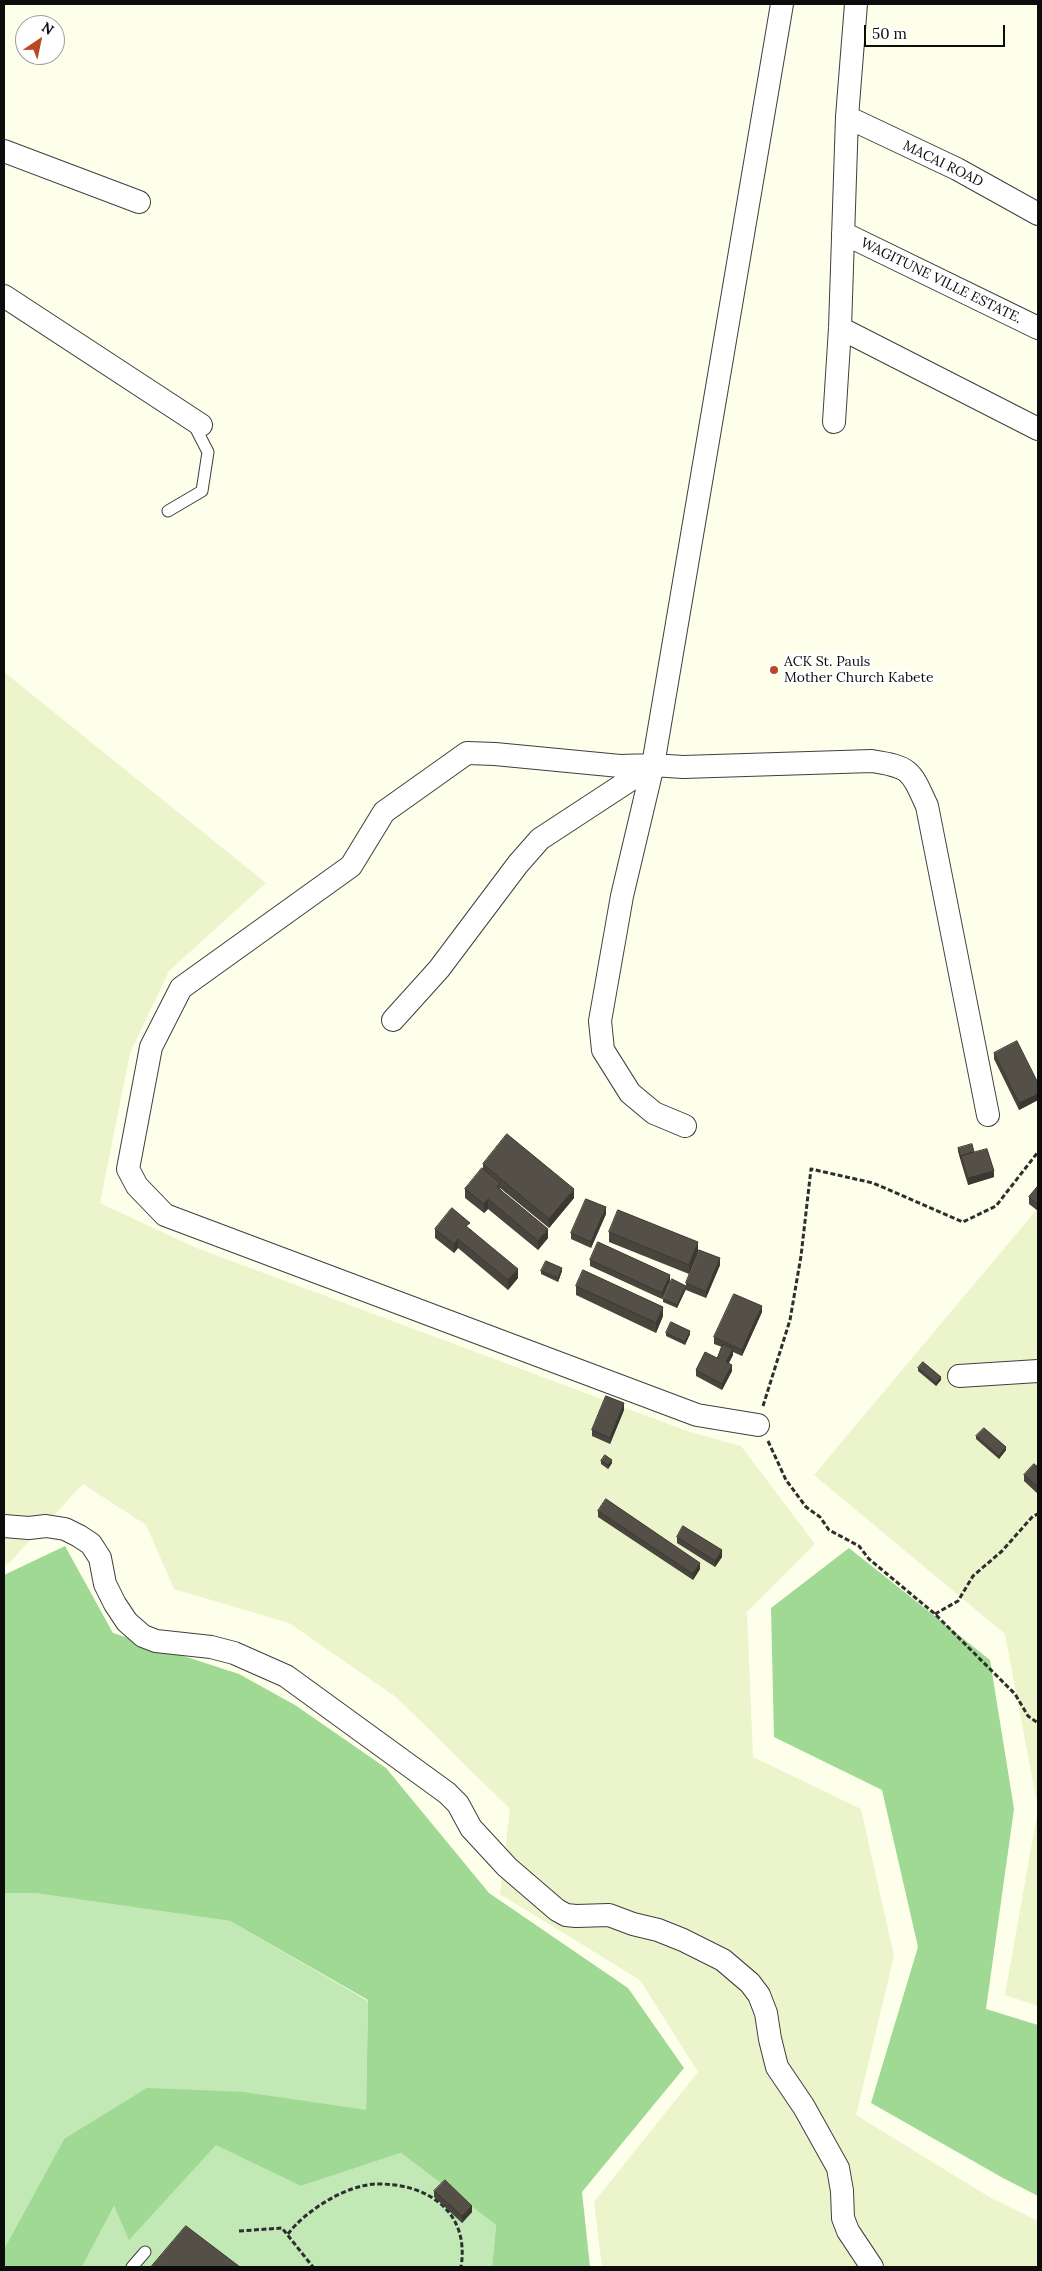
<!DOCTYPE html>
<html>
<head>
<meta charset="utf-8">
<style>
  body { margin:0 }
  #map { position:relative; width:1042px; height:2271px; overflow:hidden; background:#fdffea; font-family:Lora,serif }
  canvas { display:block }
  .frame { position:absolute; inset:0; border:5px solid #0c0c0c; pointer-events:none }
  .north { position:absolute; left:15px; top:15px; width:50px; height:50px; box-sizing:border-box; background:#fff; border:1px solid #9e9e9e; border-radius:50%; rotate:34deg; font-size:14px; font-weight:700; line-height:20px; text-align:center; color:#0c0c0c }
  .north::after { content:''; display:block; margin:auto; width:18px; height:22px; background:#ba4825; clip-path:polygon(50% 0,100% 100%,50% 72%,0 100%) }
  .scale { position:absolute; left:864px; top:25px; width:141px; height:22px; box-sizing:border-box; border:2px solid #0c0c0c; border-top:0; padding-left:6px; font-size:15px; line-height:18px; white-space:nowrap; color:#0c0c0c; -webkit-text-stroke:4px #fff; paint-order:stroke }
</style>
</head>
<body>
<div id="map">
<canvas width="1042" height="2271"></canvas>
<div class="frame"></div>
<div class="north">N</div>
<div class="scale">50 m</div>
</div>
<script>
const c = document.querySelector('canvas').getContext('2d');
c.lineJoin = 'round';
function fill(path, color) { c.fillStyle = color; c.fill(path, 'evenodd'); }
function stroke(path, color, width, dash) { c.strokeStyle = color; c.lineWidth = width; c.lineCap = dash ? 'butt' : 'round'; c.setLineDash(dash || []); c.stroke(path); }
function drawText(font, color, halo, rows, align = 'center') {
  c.font = font + ' Lora,serif'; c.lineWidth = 5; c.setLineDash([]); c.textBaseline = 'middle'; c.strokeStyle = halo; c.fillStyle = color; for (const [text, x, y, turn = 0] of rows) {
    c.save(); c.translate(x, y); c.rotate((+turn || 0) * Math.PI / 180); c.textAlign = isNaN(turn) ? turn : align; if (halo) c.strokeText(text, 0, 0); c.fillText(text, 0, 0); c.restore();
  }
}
fill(new Path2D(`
  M4,672L266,883L169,971L130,1053L100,1203L194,1247L690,1432L741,1446L815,1544L747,1612L753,1757L861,1809L894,1956L856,2115L991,2198L1038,2221V2267H602L594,2202L698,2072L640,1980L500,1894L510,1809L396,1697L289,1623L174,1589L146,1525L83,1484L9,1563L4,1564Z
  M1038,1208V1809L1005,1634L814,1475Z
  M1038,1809V2006L1005,1995Z`), '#ecf4cb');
fill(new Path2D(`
  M4,1893H34L230,1921L368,2001L366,2111L245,2092L64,2139L4,2249Z
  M216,2144L301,2186L401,2153L496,2225L492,2267H82L114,2206L129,2239Z`), '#c1e8b5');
fill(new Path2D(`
  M65,1546L113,1633L239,1674L295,1705L386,1768L489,1893L628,1988L684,2068L582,2192L590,2267H492L496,2225L401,2153L301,2186L216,2145L129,2240L114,2206L82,2267H4V2249L64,2139L147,2088L245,2092L366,2110L368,2000L230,1921L34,1893H4V1575Z
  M849,1548L990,1660L1014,1809L986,2009L1038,2025V2196L1003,2178L871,2103L918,1947L882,1790L774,1737L771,1608Z`), '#a0d994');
const lane = new Path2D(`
  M168,511L202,491L208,452L193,423
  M132,2267L145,2252`);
const street = new Path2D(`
  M847,117L957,169L1038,214
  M4,151L139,202
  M843,233L1038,328
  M4,296L201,425
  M840,328L1038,429
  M834,422L840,328L847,117L856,4
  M653,765L620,766L495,754L467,753L384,812L351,866L181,988L151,1047L128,1169L137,1186L165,1215L697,1415L758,1425
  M393,1020L439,969L518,864L540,839L653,765L683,767L872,761C911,767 911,771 927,806L988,1115
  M685,1126L654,1113L630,1093L603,1050L600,1021L622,896L653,765L782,4
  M959,1376L1038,1371
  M4,1526L29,1528L46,1526L65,1529L79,1536L91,1544L100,1558L105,1584L115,1604L127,1622L143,1636L156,1641L211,1647L234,1653L286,1676L447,1793L458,1804L471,1828L507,1867L557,1910L566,1915L576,1916L609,1915L633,1924L658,1930L683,1940L723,1960L750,1983L759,1995L766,2013L770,2039L777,2067L804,2107L838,2168L842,2191L843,2218L848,2231L872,2267`);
stroke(lane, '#3f3f3f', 13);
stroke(street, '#3f3f3f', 24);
stroke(new Path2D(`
  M763,1406L790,1320L801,1256L811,1169L873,1183L963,1222L996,1206L1038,1152
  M768,1441L786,1480L806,1507L820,1517L829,1530L859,1546L869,1559L935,1614L1015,1694L1028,1716L1038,1723
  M935,1614L958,1601L973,1576L1002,1551L1033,1516L1038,1514
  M239,2231L282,2228L313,2267
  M288,2234C305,2211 346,2185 376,2184C428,2183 470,2212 461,2267`), '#2e2e2e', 3, [5, 2.5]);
stroke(lane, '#fff', 11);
stroke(street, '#fff', 22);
fill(new Path2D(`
  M994,1053L1038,1083V1100L1019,1110L994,1059Z
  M958,1148L974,1152L994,1177L968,1185L961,1162L958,1151Z
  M483,1164L574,1198L549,1228L500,1188V1189L548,1238L538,1250L488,1209L484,1213L465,1198V1189L483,1169Z
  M1038,1186V1211L1029,1204V1197Z
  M606,1214L591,1248L571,1239V1233Z
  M435,1229H470L518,1278L508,1290L458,1248L454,1253L435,1238Z
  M609,1232L698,1252L689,1274L609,1242Z
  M590,1260L670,1281L662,1299L590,1266Z
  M720,1265L706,1298L686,1290V1283Z
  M541,1271H562L558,1282L541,1274Z
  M576,1286L663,1316L656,1333L576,1295Z
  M686,1289L677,1308L663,1302V1299Z
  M762,1312L742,1356L733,1352V1355L728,1364L732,1371L722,1390L696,1376V1370L717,1358L722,1347L714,1344V1337Z
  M666,1333L690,1334L685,1345L666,1336Z
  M918,1368L941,1380L936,1386L918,1371Z
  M624,1410L610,1444L592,1436V1430Z
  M976,1436L1006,1450L999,1459L976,1439Z
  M601,1461L612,1463L608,1469L601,1464Z
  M1038,1467V1494L1024,1481V1475Z
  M598,1511L700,1569L693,1580L598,1517Z
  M677,1537L722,1557L715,1567L677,1543Z
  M434,2191L472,2212L462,2223L434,2197Z`), '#48453e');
fill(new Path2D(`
  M1038,1094V1100L1019,1110V1103Z
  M994,1171V1177L968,1185V1178Z
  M574,1189V1198L549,1228V1219Z
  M488,1199V1209L484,1213V1204Z
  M606,1207V1214L591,1248V1242Z
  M548,1229V1238L538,1250V1241Z
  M458,1239V1248L454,1253V1244Z
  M698,1242V1252L689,1274V1265Z
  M720,1258V1265L706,1298V1292Z
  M562,1268V1271L558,1282V1278Z
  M518,1269V1278L508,1290V1280Z
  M670,1275V1281L662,1299V1293Z
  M686,1286V1289L677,1308V1305Z
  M762,1306V1312L742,1356V1350Z
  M663,1307V1316L656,1333V1323Z
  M690,1331V1334L685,1345V1342Z
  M733,1349V1355L726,1369V1362Z
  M732,1365V1371L722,1390V1384Z
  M941,1377V1380L936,1386V1383Z
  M624,1403V1410L610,1444V1438Z
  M1006,1447V1450L999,1459V1456Z
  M612,1460V1463L608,1469V1465Z
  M722,1550V1557L715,1567V1561Z
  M700,1563V1569L693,1580V1574Z
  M472,2206V2212L462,2223V2216Z`), '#3b3832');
const building = new Path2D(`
  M1017,1041L1038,1083V1094L1019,1103L994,1053Z
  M507,1134L574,1189L549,1219L483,1164Z
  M972,1144L974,1152L961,1156V1159L958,1148Z
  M987,1149L994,1171L968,1178L961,1156Z
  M482,1168L500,1183L497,1187L548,1229L538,1241L488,1199L484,1204L465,1189Z
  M1038,1186V1205L1029,1197Z
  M586,1199L606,1207L591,1242L571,1233Z
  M452,1208L470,1223L466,1226L518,1269L508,1280L458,1239L454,1244L435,1229Z
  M618,1210L698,1242L689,1265L609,1232Z
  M598,1242L670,1275L662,1293L590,1260Z
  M699,1250L720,1258L706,1292L686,1283Z
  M546,1261L562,1268L558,1278L541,1271Z
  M583,1270L663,1307L656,1323L576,1286Z
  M672,1279L686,1286L677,1305L663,1299Z
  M734,1294L762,1306L742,1350L714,1337Z
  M671,1322L690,1331L685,1342L666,1333Z
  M723,1344L733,1349L726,1362L732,1365L722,1384L696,1370L705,1352L717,1358Z
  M923,1362L941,1377L936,1383L918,1368Z
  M606,1396L624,1403L610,1438L592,1430Z
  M984,1428L1006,1447L999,1456L976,1436Z
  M605,1455L612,1460L608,1465L601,1461Z
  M1034,1464L1038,1467V1487L1024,1475Z
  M606,1499L700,1563L693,1574L598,1511Z
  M683,1526L722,1550L715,1561L677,1537Z
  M445,2180L472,2206L462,2216L434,2191Z
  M186,2226L240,2267H151Z`);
fill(building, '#545048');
stroke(building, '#3b3832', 1);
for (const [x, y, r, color] of [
  [774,670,5,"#ba4825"]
]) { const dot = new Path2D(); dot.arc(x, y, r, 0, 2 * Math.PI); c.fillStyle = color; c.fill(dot); stroke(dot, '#fff', 2); }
drawText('14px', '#0c0c0c', '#fff', [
  ["MACAI ROAD",943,164,26],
  ["WAGITUNE VILLE ESTATE.",941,281,26]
]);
drawText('14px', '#0c0c0c', '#fff', [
  ["ACK St. Pauls",784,662],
  ["Mother Church Kabete",784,678]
], 'left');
</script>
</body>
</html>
